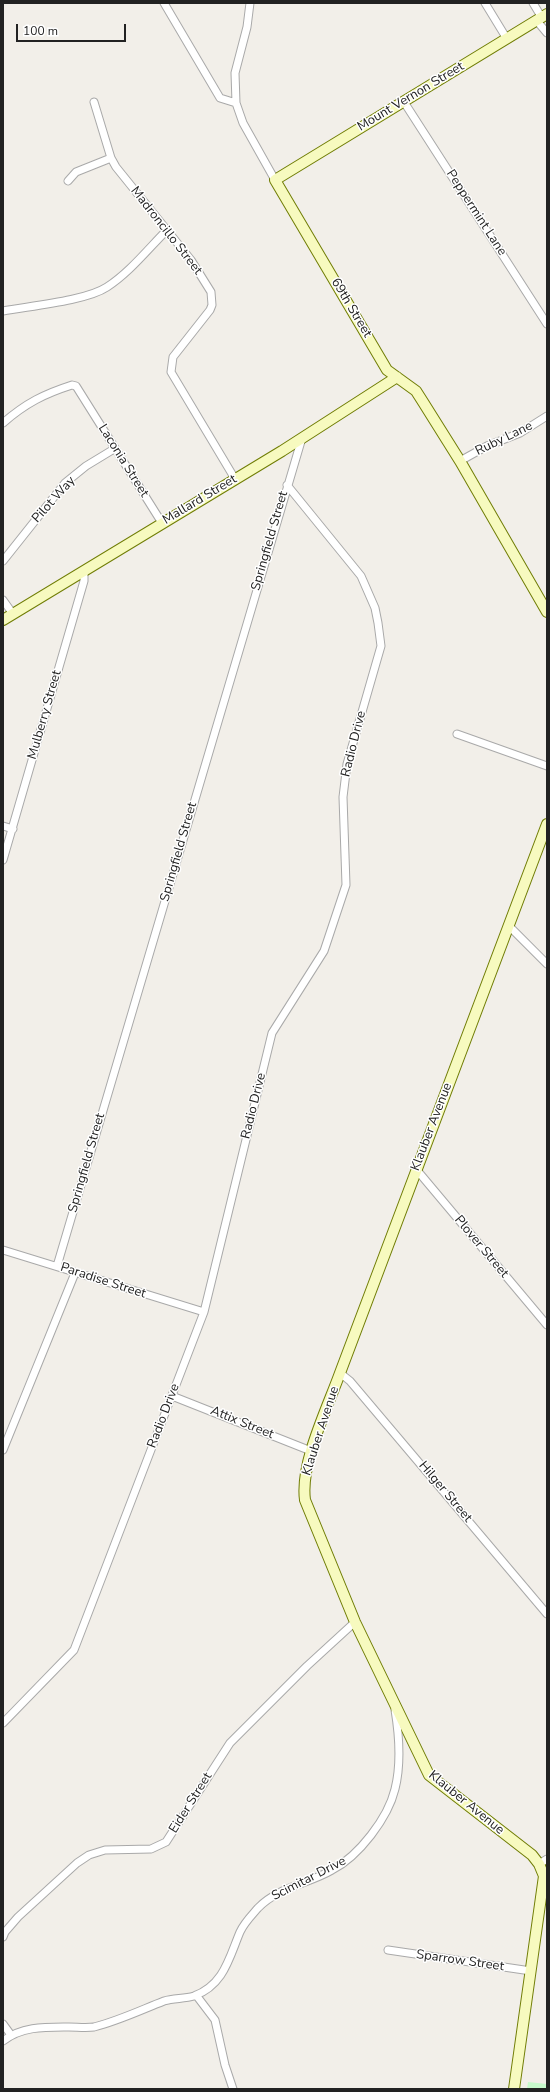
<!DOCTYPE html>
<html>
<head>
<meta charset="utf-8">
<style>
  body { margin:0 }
  #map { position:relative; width:550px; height:2092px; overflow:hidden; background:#f2efe9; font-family:"Nunito Sans",sans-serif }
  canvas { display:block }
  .frame { position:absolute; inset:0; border:4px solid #222; pointer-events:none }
  .scale { position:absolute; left:16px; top:24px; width:110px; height:18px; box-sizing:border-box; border:2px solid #222; border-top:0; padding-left:5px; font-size:12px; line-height:14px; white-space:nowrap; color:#222; -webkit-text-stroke:3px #fff; paint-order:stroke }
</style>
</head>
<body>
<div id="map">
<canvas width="550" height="2092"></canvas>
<div class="frame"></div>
<div class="scale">100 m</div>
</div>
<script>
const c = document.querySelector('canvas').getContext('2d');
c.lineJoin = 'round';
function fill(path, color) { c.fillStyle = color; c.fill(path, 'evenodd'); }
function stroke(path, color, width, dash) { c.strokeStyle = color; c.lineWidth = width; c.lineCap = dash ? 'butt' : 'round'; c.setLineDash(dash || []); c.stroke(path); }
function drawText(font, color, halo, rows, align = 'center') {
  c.font = font + ' "Nunito Sans",sans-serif'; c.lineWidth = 3; c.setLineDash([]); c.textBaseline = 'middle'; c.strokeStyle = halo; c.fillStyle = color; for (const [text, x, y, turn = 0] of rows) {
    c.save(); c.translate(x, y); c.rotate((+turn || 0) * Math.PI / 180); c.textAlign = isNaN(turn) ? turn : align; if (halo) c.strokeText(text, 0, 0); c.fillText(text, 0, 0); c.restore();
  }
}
fill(new Path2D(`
  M528,2082L547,2084V2089H527Z`), '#c8facc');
const street = new Path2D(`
  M164,3L220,98L236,103
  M250,3L247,27L235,73L236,103L243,123L275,180
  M485,3L507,39
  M533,3L542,18
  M537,21L547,33
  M94,102L111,158L116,167L191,260L211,292L212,305L210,310L173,357L171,372L235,479
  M404,102L547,324
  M68,181L76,172L111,158
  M3,311C29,306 86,301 107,287C129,273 148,249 167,230
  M3,423C26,403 44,394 72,385L76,386L162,523
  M460,461L487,446L520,433L547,416
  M3,561L65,483L86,466L114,449
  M3,600L13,614
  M457,734L547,766
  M3,826L13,829
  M3,860L84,581V571
  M509,926L547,964
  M416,1169L547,1325
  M3,1250L204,1312
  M57,1266L302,438
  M340,1373L350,1381L547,1614
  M172,1396L311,1451
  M3,1450L75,1273
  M3,1723L74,1650L204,1312L272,1033L324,951L346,885L343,797L347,764L381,646L378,623L375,608L361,576L287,485
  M539,1864L547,1859
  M3,1937L5,1932L18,1917L77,1863L89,1855L105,1850L151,1849L166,1842L230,1743L307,1666L355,1622
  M388,1950L531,1971
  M196,1995L215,2020L225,2065L233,2089
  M3,2024L11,2035
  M3,2041C22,2026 46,2027 69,2027C77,2027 86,2028 94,2027C118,2021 141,2010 164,2001C174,1998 184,1999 194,1996C224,1985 229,1958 240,1932C244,1923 251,1916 258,1908C278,1887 308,1884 332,1870C359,1856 388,1818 395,1789C401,1765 399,1734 395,1710`);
const secondary = new Path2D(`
  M547,14L275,180L387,370L416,391L423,402L460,461L547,612
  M3,620L282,451L397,377
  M514,2089L544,1876L539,1864L532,1855L429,1775L355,1622L305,1500C300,1463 327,1409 340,1373L547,824`);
stroke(street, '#a9a9a9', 9);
stroke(secondary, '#707d05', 12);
stroke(street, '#fff', 7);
stroke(secondary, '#f7fabf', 10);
drawText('13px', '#222', '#fff', [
  ["Mount Vernon Street",411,97,-31],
  ["Peppermint Lane",476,213,57],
  ["Madroncillo Street",166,231,52],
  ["69th Street",351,308,59],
  ["Ruby Lane",504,439,-26],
  ["Laconia Street",123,461,58],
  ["Pilot Way",54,500,-48],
  ["Mallard Street",200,500,-31],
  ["Springfield Street",270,541,-74],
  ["Mulberry Street",45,715,-74],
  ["Radio Drive",354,744,-76],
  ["Springfield Street",179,852,-74],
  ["Radio Drive",254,1106,-76],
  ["Klauber Avenue",432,1127,-69],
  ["Springfield Street",87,1163,-74],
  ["Plover Street",481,1247,50],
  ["Paradise Street",103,1281,18],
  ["Radio Drive",164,1416,-69],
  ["Attix Street",242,1423,22],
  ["Klauber Avenue",321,1431,-72],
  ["Hilger Street",445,1492,50],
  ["Eider Street",191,1803,-58],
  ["Klauber Avenue",466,1803,39],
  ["Scimitar Drive",309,1879,-27],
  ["Sparrow Street",460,1961,8]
]);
</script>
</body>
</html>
